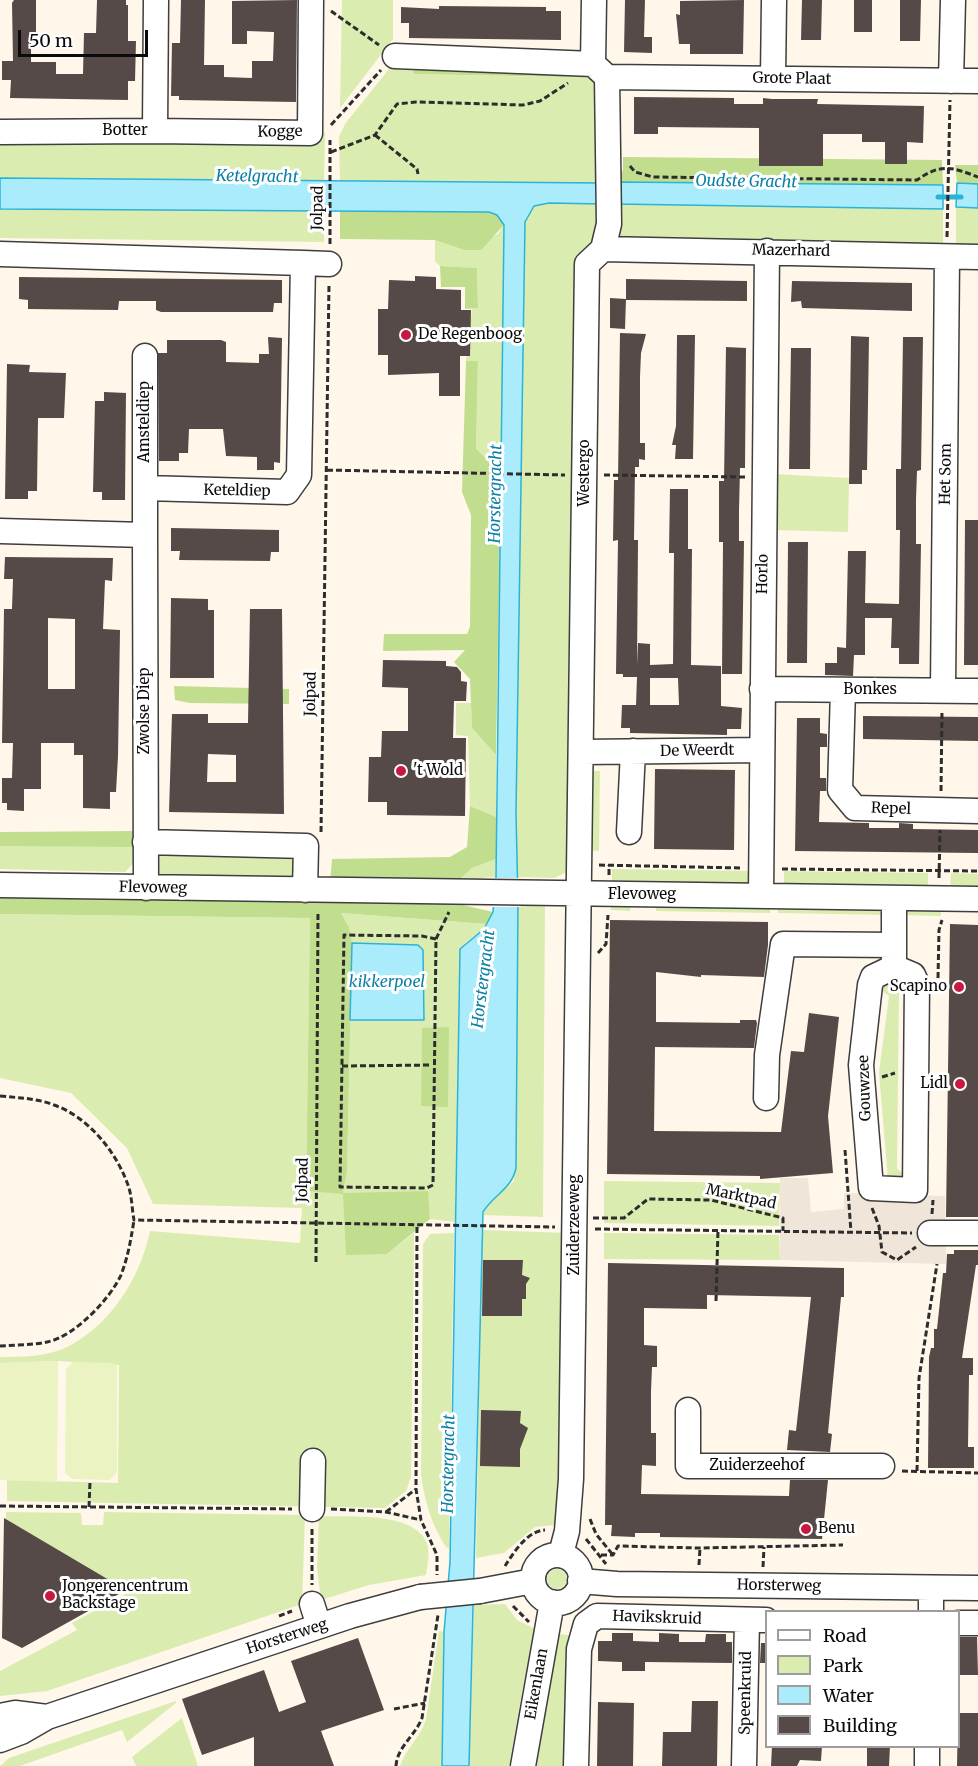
<!DOCTYPE html>
<html>
<head>
<meta charset="utf-8">
<style>
  body { margin:0 }
  #map { position:relative; width:978px; height:1766px; overflow:hidden; background:#fff7ea; font-family:Merriweather,serif }
  canvas { display:block }
  .legend { position:absolute; left:765px; top:1610px; width:195px; height:138px; box-sizing:border-box; background:#fff; border:2px solid #9d9d9d; margin:0; padding:8px 10px; list-style:none; font-size:18px; color:#0b0b0b }
  .legend li { display:flex; align-items:center; gap:12px; height:30px }
  .legend b { width:30px; border:2px solid #9d9d9d }
  .scale { position:absolute; left:18px; top:30px; width:130px; height:27px; box-sizing:border-box; border:3px solid #0b0b0b; border-top:0; padding-left:8px; font-size:18px; line-height:21px; white-space:nowrap; color:#0b0b0b; -webkit-text-stroke:4px #fff; paint-order:stroke }
</style>
</head>
<body>
<div id="map">
<canvas width="978" height="1766"></canvas>
<ul class="legend">
<li><b style="height:8px;background:#fff"></b>Road</li>
<li><b style="height:16px;background:#dbecb1"></b>Park</li>
<li><b style="height:16px;background:#aaecfb"></b>Water</li>
<li><b style="height:16px;background:#554a47"></b>Building</li>
</ul>
<div class="scale">50 m</div>
</div>
<script>
const c = document.querySelector('canvas').getContext('2d');
c.lineJoin = 'round';
function fill(path, color) { c.fillStyle = color; c.fill(path, 'evenodd'); }
function stroke(path, color, width, dash) { c.strokeStyle = color; c.lineWidth = width; c.lineCap = dash ? 'butt' : 'round'; c.setLineDash(dash || []); c.stroke(path); }
function drawText(font, color, halo, rows, align = 'center') {
  c.font = font + ' Merriweather,serif'; c.lineWidth = 6; c.setLineDash([]); c.textBaseline = 'middle'; c.strokeStyle = halo; c.fillStyle = color; for (const [text, x, y, turn = 0] of rows) {
    c.save(); c.translate(x, y); c.rotate((+turn || 0) * Math.PI / 180); c.textAlign = isNaN(turn) ? turn : align; if (halo) c.strokeText(text, 0, 0); c.fillText(text, 0, 0); c.restore();
  }
}
fill(new Path2D(`
  M342,0H393V39L340,108Z
  M412,56L415,74C458,75 501,76 545,77C562,77 577,73 595,75L603,183L340,181L339,137L345,124L397,59Z
  M325,132L324,181L0,178V141L317,139Z
  M549,203L602,204L596,239L567,872L554,878L517,877L516,813L525,222L534,206Z
  M615,204L943,209V246L612,241Z
  M956,207L978,208V247L956,246Z
  M0,209L324,211V242L0,238Z
  M504,225L501,473L476,450L478,362L466,361L472,309L478,308L477,268L440,266L435,261V240L464,250L498,234Z
  M774,474L849,478L848,532L775,530Z
  M456,703H471L472,728L496,755V817L470,806L468,736L456,735Z
  M588,771H600L599,851L587,850Z
  M0,846H120L140,847L137,859L125,872L0,869Z
  M152,848L292,856L296,869L292,879L160,880L151,869Z
  M496,859V877C476,877 472,883 455,884L472,868Z
  M612,869L755,871L752,880L742,887L612,885Z
  M784,871L928,873V890L784,888Z
  M951,873L978,874V890H950Z
  M518,902H545L543,1217L483,1215L487,1205L514,1181Z
  M611,902L770,904V913L656,911V905H630V911L611,910Z
  M880,905L887,915L778,913V907Z
  M941,907V916L902,915L903,909Z
  M341,913L487,924L484,929L465,943L459,981L455,1222L430,1219L427,1191L387,1254L414,1233L411,1477L406,1491L385,1508L7,1501V1480L118,1483L119,1365L58,1361L0,1363V1357C23,1357 48,1357 69,1346C112,1323 140,1278 150,1231L300,1243L302,1208L153,1204L127,1148L71,1093L0,1078V914L310,918L306,1191L343,1193L347,1171L352,944L349,927Z
  M896,972L913,995L899,987L897,1169L910,1177L888,1180L879,1072L889,996L875,986Z
  M604,1181L780,1183L779,1226L604,1223Z
  M482,1230L568,1233L561,1495L555,1525L535,1527L504,1553L476,1558Z
  M454,1233L449,1536V1548L446,1547C431,1524 425,1502 421,1475L423,1244L430,1234Z
  M604,1233L779,1235L780,1260L604,1259Z
  M6,1512L81,1513L82,1525H103L104,1512L305,1515L302,1604L47,1691L0,1696V1671L77,1630L72,1623L127,1593L6,1526Z
  M319,1516C347,1517 402,1512 422,1535C432,1546 428,1562 426,1575L369,1585L321,1600L317,1568Z
  M547 1579a10 10 0 1 1 20 0a10 10 0 1 1-20 0Z
  M505,1604L517,1620L537,1630L524,1681L509,1766H469L474,1605Z
  M439,1631L444,1632L442,1766H400C406,1748 421,1737 426,1719Z
  M553,1633L574,1636L568,1766H533Z
  M176,1701V1703L127,1742L122,1730L20,1766H0L9,1758Z
  M182,1718L198,1766H136L132,1757Z`), '#dbecb1');
fill(new Path2D(`
  M413,62L575,73L564,77L414,74Z
  M623,157L942,160L943,185L616,182L623,170Z
  M955,165H978V184L957,183Z
  M340,211L489,212L497,214L504,225L481,250H464L435,240L340,239Z
  M440,266L477,268L478,308L465,309V287H441Z
  M466,361H478L476,449L501,473L496,755L472,728L470,679L454,662L465,650L383,651L384,634H467L470,627L471,515L462,492Z
  M174,686L289,689V704L190,703L175,700Z
  M470,806L496,817V859L472,868L455,884H330L332,859L450,857L467,847Z
  M139,831L140,847L0,846V832Z
  M0,894L450,902L493,912L487,924L341,913L349,927L352,943L347,1171L343,1193L428,1191L430,1219L387,1254L346,1255L343,1194L306,1191L310,918L0,914Z
  M449,1027L448,1107L421,1106L422,1028Z`), '#c1de8f');
fill(new Path2D(`
  M58,1361L57,1482L0,1480V1363Z
  M73,1362L112,1363L117,1366V1472L110,1480L72,1479L65,1473L66,1369Z`), '#ebf3c3');
fill(new Path2D(`
  M780,1178H808L811,1212L844,1209V1193L945,1196L946,1264L780,1260Z`), '#efe5d9');
const water = new Path2D(`
  M0,178L603,183L602,204L549,203L534,206L525,222L516,813L518,902L516,1168C512,1189 493,1195 483,1212L469,1766H442L444,1632L450,1562L460,949L484,929L493,912L496,877L504,225L497,215L489,212L0,209Z
  M616,182L943,185V209L615,204Z
  M957,183L978,184V208L956,207Z
  M352,943L418,945L423,950L424,1020H350Z`);
fill(water, '#aaecfb');
stroke(water, '#2bb3d8', 1.5);
fill(new Path2D(`
  M493,878H520L521,907H490Z`), '#fff7ea');
stroke(new Path2D(`
  M938,197H961`), '#2bb3d8', 5);
fill(new Path2D(`
  M14,0H36V33H31V62H56V74H83L84,33H96L97,0H126V5H128V41H136L135,81H128V100L10,98L11,80H2V61H13L12,3Z
  M181,0H205L204,65H224V77L252,78V61H273L274,32L247,31V44H232V1L297,0L296,102L179,100V96H171L172,43H180Z
  M625,0H645L644,37H652V53L624,52Z
  M744,0L743,54H690V44H679L676,14L680,15V1Z
  M802,0H822L821,40H801Z
  M854,0H872V32H854Z
  M900,0H921L920,41H900Z
  M439,6L546,7V11H561V40L409,38V23H401V7L439,9Z
  M634,97L734,98V104H763V98L772,99H818L817,104L924,106L923,143L907,142V164H885V142H862V134H823V166H759V128L658,127V134H634Z
  M415,276L436,277V289L461,290V310H471L470,356H460V396H439V373L388,375V355H378V309H388L389,280L415,281Z
  M19,277L282,280V303H274L273,312H161L156,310V301H119L118,310L28,309V300L19,299Z
  M626,279L747,281V301L626,300Z
  M792,281L912,283V311L802,308L801,301L791,302Z
  M610,298L626,299L625,329L610,328Z
  M620,333L646,334L641,353L640,377V443H645V460L639,459V467H635L634,540H638V543L637,665L638,643L650,644V665L673,664L674,553H669L670,489H688V549H692L691,665L721,666V706L742,708L741,729H727V735L630,733V728H621L622,705H636L637,677H623V674H616L618,540L613,541L614,480H618ZM650,678H678L679,705H650Z
  M677,335H695L693,459H675L676,445H672L676,426Z
  M851,336L869,337L867,470H862V484H849Z
  M268,337L282,338L280,463L274,462V470H257V457L226,456L223,429H189L188,453H179V461H159L158,353H167V340H221L226,342V362L259,363V354H269Z
  M903,337H923L921,470L917,471L916,500V544H921L919,664H899V648H891L892,618H865V655H854L853,676L825,675V663H837V647L846,648L848,551H866L865,603L899,604L900,530H896V469H901Z
  M726,347L746,348L745,468H740L739,511V541H744L742,674H722L723,542H719V481H724Z
  M791,348H811L810,469H789Z
  M7,364L30,365L29,372L66,373L64,418H38L37,491H28V499H5Z
  M104,392L126,393L125,500H102V492H93L95,401H104Z
  M965,520H978V665H964Z
  M171,528L279,530V552H271L270,561L179,560L180,551H171Z
  M788,542H808L807,663H787Z
  M5,557L113,558L112,581L105,580L103,629L120,630L118,756L116,792H110V809L83,808V755H74V743H41V789H24V811L7,810V803H2V778H12L13,743H2L4,609H12L13,579H4ZM48,618L75,619V689H48Z
  M171,598L208,599V610H214V678H170Z
  M250,609H282L284,814L169,812L172,714H208V723H248ZM208,754L236,755V782H207Z
  M383,660L446,661V666L457,667L461,672V681L467,682L466,701H454L453,738H466L465,816L387,815V802H368L369,757H381L382,731H408V688L382,687Z
  M863,716L978,717V741L863,739Z
  M797,718H820V733L827,734V747H820V778H826V791H820L819,822L869,823V828H899V823L913,824V829L978,830V853L795,851Z
  M655,769L735,770L734,850L654,849Z
  M610,920L768,922V945L764,977L701,975V977L656,972V1022L740,1023V1020H756L757,1023L754,1048L655,1047L654,1131L781,1132L791,1051L804,1052L809,1013L839,1017L828,1116L833,1173L760,1179V1176L607,1174Z
  M950,924L978,925V1217H946Z
  M954,1250H978V1265H976L962,1358H973V1375H969L968,1447H974V1468H928L929,1357L931,1348H934V1329H937L943,1273H946L947,1254H954Z
  M483,1260H523L522,1275L530,1278L526,1284V1299H522V1316H482Z
  M608,1263L844,1268V1297H841L828,1433L832,1434L830,1452L787,1450L789,1430L796,1431L811,1297L707,1295V1309L644,1308V1345L657,1346V1367H652L651,1391V1433H656V1466L642,1465L641,1494L789,1496L790,1480H828L822,1539L660,1537V1533H635V1537L611,1536L612,1525H605Z
  M481,1410L521,1411L520,1423L528,1428L520,1449V1467L480,1466Z
  M4,1518L126,1590L22,1648L2,1638Z
  M612,1633H633V1641L659,1642V1633L679,1634V1642H705L706,1634H726V1642H732V1663L645,1662V1671H622V1662L598,1661V1641H612Z
  M958,1637H977L978,1675H958Z
  M358,1638L384,1710L321,1731L334,1766H254V1737L202,1755L182,1699L264,1670L279,1712L306,1702L291,1661Z
  M761,1643H766V1663H760Z
  M692,1701H718L717,1766H662L663,1732H691Z
  M598,1702L634,1703L633,1766H597Z
  M958,1713H978V1766H957Z
  M772,1746H822L821,1761L800,1760L797,1766H771Z
  M867,1746H890L889,1766H867Z`), '#554a47');
const minor = new Path2D(`
  M395,56L593,64
  M607,77L978,81
  M773,79L774,0
  M951,81L953,0
  M155,131L310,133L311,0
  M0,132L155,131L156,0
  M603,249L978,257
  M0,254L303,263L299,475L287,492L145,488V535L0,531
  M303,263L329,264
  M145,488V356
  M145,535L146,888
  M762,689L978,691
  M843,690L840,790L855,808L978,811
  M943,690L947,257
  M583,752L762,750
  M629,832L633,751
  M145,842L306,846L305,890
  M0,885L978,899
  M761,896L767,251
  M894,898V959
  M894,967L913,975L917,984L915,1190L871,1188L861,1065L870,985L873,977Z
  M766,1098L767,1055L783,944L894,945
  M930,1233H978
  M688,1410V1466H882
  M312,1509L313,1461
  M561,1554L567,1531L571,1479L587,264L603,249L609,224L607,77L593,64L594,0
  M533 1579a24 24 0 1 1 48 0a24 24 0 1 1-48 0Z
  M580,1581L617,1584L978,1588
  M480,1591L533,1581
  M312,1604L319,1626
  M931,1612V1588
  M958,1623H978
  M0,1716L15,1713L47,1717
  M0,1740L21,1732L47,1717L350,1616L420,1597
  M523,1766L552,1602
  M576,1766L579,1649L586,1624L597,1616L766,1620
  M744,1766L747,1620
  M927,1766V1746`);
stroke(minor, '#3e3e3e', 27);
stroke(new Path2D(`
  M331,11L379,45
  M331,125L381,70
  M375,135L417,169L418,174
  M331,152L375,135L397,104L416,102L523,105L540,101L568,83
  M630,166L635,172L653,177L917,180C941,163 952,167 978,177
  M947,237L950,100
  M330,244V140
  M327,470L565,475
  M604,475L745,477
  M941,791L942,710
  M321,832L329,284
  M599,865L742,868
  M782,869L978,871
  M609,875V865
  M939,878L940,830
  M436,939L422,936L344,935L340,1187L427,1188L433,1185L436,939L449,912
  M598,953L606,944L608,915
  M938,978L939,930L942,920
  M342,1066L432,1065
  M882,1077L895,1073
  M0,1096C19,1098 36,1098 54,1105C89,1117 118,1154 129,1188C132,1198 132,1210 134,1220L555,1227
  M845,1150L851,1232
  M872,1208L879,1226L882,1252L897,1260L916,1247
  M932,1214L933,1200
  M593,1218H624L648,1199L711,1200L783,1218V1231
  M417,1227L416,1489L421,1520L437,1555V1575
  M595,1229L912,1233
  M316,1262L318,911
  M716,1301L718,1230
  M0,1346C15,1345 32,1345 47,1342C74,1337 110,1299 121,1275C128,1257 131,1239 134,1220
  M902,1471L978,1473
  M917,1471L919,1378L937,1264
  M0,1506L292,1509
  M89,1507L90,1482
  M331,1509L386,1512L421,1520
  M386,1512L416,1489
  M590,1519L596,1534L613,1555
  M312,1529V1585
  M586,1539L606,1564
  M601,1555H613L618,1546L699,1548L843,1545
  M699,1565L700,1548
  M505,1566C514,1552 527,1531 545,1530
  M763,1567L764,1547
  M513,1606L529,1622
  M279,1616L292,1611
  M394,1709L425,1703
  M396,1766C397,1747 415,1736 422,1718L438,1615`), '#2d2d2d', 3, [6, 3]);
stroke(minor, '#fff', 24);
const minorBridge = new Path2D(`
  M420,1597L480,1591`);
stroke(minorBridge, '#3e3e3e', 27, []);
stroke(minorBridge, '#fff', 24);
for (const [x, y, r, color] of [
  [406,335,6,"#c61941"],
  [401,771,6,"#c61941"],
  [959,987,6,"#c61941"],
  [960,1084,6,"#c61941"],
  [806,1529,6,"#c61941"],
  [50,1596,6,"#c61941"]
]) { const dot = new Path2D(); dot.arc(x, y, r, 0, 2 * Math.PI); c.fillStyle = color; c.fill(dot); stroke(dot, '#fff', 2); }
drawText('15px', '#0b0b0b', '#fff', [
  ["Grote Plaat",792,79,1],
  ["Botter",125,131],
  ["Kogge",280,132,-1],
  ["Jolpad",318,208,-89],
  ["Mazerhard",791,251,1],
  ["Amsteldiep",145,422,-90],
  ["Westergo",585,473,-90],
  ["Het Som",946,474,-89],
  ["Keteldiep",237,491,1],
  ["Horlo",763,574,-89],
  ["Bonkes",870,690],
  ["Jolpad",311,694,-89],
  ["Zwolse Diep",145,711,-90],
  ["De Weerdt",697,751,-1],
  ["Repel",891,809,2],
  ["Flevoweg",153,888,1],
  ["Flevoweg",642,895],
  ["Gouwzee",865,1088,-92],
  ["Jolpad",303,1180,-89],
  ["Marktpad",741,1197,12],
  ["Zuiderzeeweg",575,1225,-90],
  ["Zuiderzeehof",757,1466],
  ["Horsterweg",779,1586,1],
  ["Havikskruid",657,1618,2],
  ["Horsterweg",287,1637,-18],
  ["Eikenlaan",537,1684,-80],
  ["Speenkruid",746,1693,-89]
]);
drawText('15px', '#0b0b0b', '#fff', [
  ["De Regenboog",418,335],
  ["'t Wold",413,771],
  ["Scapino",947,987,"right"],
  ["Lidl",948,1084,"right"],
  ["Benu",818,1529],
  ["Jongerencentrum",62,1587],
  ["Backstage",62,1604]
], 'left');
drawText('italic 16px', '#0c80a6', '#fff', [
  ["Ketelgracht",257,177,1],
  ["Oudste Gracht",746,182,1],
  ["Horstergracht",496,494,-89],
  ["Horstergracht",484,979,-83],
  ["kikkerpoel",387,982],
  ["Horstergracht",449,1464,-89]
]);
</script>
</body>
</html>
